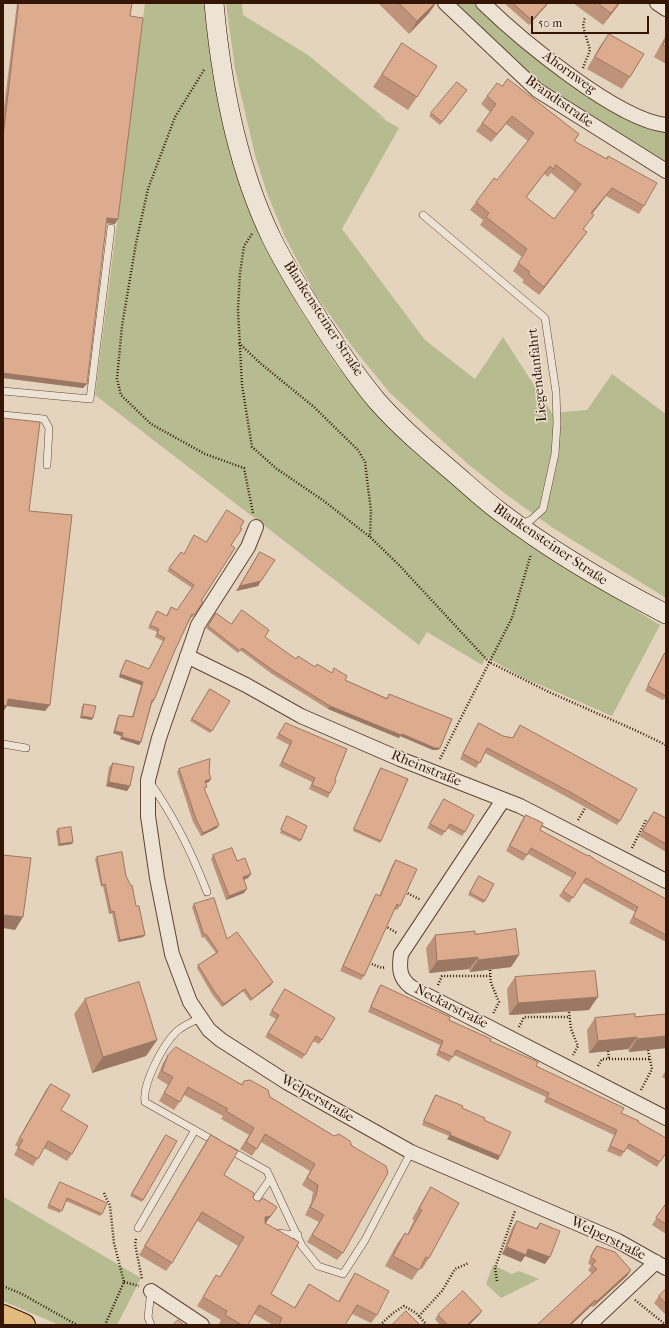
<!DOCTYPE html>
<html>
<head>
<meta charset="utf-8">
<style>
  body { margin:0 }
  #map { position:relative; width:669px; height:1328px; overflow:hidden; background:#e4d4bd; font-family:"IM FELL French Canon",serif }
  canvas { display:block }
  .frame { position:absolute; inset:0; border:4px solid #351505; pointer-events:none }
  .scale { position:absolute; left:531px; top:16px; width:118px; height:18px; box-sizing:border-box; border:2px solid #351505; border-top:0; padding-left:5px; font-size:12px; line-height:14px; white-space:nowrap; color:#351505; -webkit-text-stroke:3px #ede3d4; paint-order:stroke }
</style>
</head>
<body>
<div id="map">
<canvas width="669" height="1328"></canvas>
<div class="frame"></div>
<div class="scale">50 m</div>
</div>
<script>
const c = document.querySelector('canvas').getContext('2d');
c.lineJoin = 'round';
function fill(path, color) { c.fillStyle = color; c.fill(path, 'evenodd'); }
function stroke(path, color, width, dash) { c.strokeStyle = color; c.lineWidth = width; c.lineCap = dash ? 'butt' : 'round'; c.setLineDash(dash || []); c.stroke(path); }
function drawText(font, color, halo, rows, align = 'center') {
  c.font = font + ' "IM FELL French Canon",serif'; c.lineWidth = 3; c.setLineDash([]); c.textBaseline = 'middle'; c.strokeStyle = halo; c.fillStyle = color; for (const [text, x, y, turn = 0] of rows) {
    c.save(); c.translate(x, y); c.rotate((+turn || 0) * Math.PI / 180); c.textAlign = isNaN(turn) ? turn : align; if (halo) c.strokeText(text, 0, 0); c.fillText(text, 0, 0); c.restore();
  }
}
fill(new Path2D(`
  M145,3H205L266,245L298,306L335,364L373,411L417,455L519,536L598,587L660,625L612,716L524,678L486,657L482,665L427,632L419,645L95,395Z
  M226,3H242L243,15L308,55L387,120L371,112L399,128L342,229L425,340L475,379L503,337L552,413L587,410L612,374L666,414V598L553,528L507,495L469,465L390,393L354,349L315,294L285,237L267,193L255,155L235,69Z
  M452,3H476L607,107L647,128L666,132V163L537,83Z
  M4,1197L141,1278L117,1325H59L3,1301Z
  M493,1265L512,1274L519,1271L539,1279L501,1298L486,1284Z`), '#b6bc90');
const lane = new Path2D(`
  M423,215L545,318L556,392L557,423L555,454L543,509L531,520L521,524
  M3,391L90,399L111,228
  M3,415L44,419L49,428L47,465
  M3,744L26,748
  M151,784C175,818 192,853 207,892
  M200,1018C192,1022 182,1026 176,1032C163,1045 142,1084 145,1102L216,1142
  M228,1149L267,1171L302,1246L318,1266L343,1274L365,1240L411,1152
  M252,1205L270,1179
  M138,1228L195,1130
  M276,1233L298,1235
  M151,1291L148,1317L151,1325`);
const street = new Path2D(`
  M445,3L537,90L666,171
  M483,3C519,38 617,120 666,125
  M657,3L666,9
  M256,527L248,547L198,625L159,738L148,780V816L157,878L172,954L190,1002L209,1030L221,1040L288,1083L411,1152L618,1241L666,1268
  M187,656L246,685L301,716L400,759L520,806L666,881
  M503,800L401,954C399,968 399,978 411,987L666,1118
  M151,1291L202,1325
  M589,1325L656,1262`);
const secondary = new Path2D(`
  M214,3C221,82 237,167 272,239C287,269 305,298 323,326C340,352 357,377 377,401C400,427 427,450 453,472C468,485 483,499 499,511C551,551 608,584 666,614`);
const primary = new Path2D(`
  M3,1316L24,1325`);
stroke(lane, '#614533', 8);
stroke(street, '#614533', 16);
stroke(secondary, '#351505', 20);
stroke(primary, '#351505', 24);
stroke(new Path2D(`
  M583,68L590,50L583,26L585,17
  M204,70L175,117L148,189L136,243L122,326L117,379L121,395L151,424L205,454L244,468L253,513
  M252,234L244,246L240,273L238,310L242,385L252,447L277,469L324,501L370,537L399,565L489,662L549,692L637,731L666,745
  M239,343L260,363L314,407L358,450L365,462L367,479L371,511L370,537
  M440,759L512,618L531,554
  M578,820L587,805
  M632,848L646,820
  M405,892L421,900
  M385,926L397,933
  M369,963L382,968L386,967
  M490,970L491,983L499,1002L493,1014
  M438,985L442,976H490
  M569,1012L571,1029L578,1046L573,1055
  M519,1027L524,1017H570
  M608,1051L609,1059
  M598,1066L602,1059H649
  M641,1090L652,1069L648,1050
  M104,1193L110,1206L114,1243L124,1282L105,1325
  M136,1239L135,1244L142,1279
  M497,1281L495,1268L515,1211
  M124,1282L139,1286
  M3,1286L22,1294L77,1325
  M635,1300L666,1325
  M419,1316L442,1291L455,1269L469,1263
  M380,1325L393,1313L404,1306L416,1313L427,1325`), '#351505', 2.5, [1, 2]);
stroke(lane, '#ede3d4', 7);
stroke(street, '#ede3d4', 14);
stroke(secondary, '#ede3d4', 19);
stroke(primary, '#e2ba7e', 22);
fill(new Path2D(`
  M17,3H132L130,16L115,224L106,223L83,388L3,378V115Z
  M378,3H436L429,13L409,34Z
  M504,3H548L529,25Z
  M573,3H620L603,25Z
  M609,34L630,77L622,89L587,69L600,46Z
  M666,35V64L654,57Z
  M402,43L417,97L408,110L373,87Z
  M502,86L579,134L574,142L606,159L608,156L644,206L639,214L606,196L592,214L583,230L587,232L539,295L522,282L524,280L513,271L522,257L480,225L483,220L470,210L476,202L497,180L528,141L506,124L491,142L476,131L490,112L481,104L487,96ZM551,173L575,192L554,219L526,198L544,174L548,177Z
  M467,90L440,125L429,116L431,113Z
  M240,528L231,545L201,601L203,602L192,618L191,617L175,650L154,700L153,703H152L141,742L139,745L120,739L121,736L113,733L117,718L119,715L132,717L141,685L119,677L124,663L126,660L149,669L163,641L155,637L157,632L148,628L155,614L157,611L166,616L171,607L177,610L192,588L167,571L181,552L183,554L206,542Z
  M260,552L258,586L236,591L257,556Z
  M216,613L231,624L265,637L296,659L315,667L387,698L389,694L438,750H433L400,736L399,738L328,709L272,674L240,650L238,653L206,628Z
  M665,653H666V697L663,700L645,691L662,657Z
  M210,689L230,701L210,733L190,721Z
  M84,704L92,720L80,718L82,706Z
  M286,723L335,779L330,793L328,798L309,789L312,782L279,766L289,745L276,738Z
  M479,723L503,736L512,738L520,725L620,821L617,825L567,797L485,753L476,768L460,759L476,727Z
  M113,763L130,786L127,791L106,786L109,767Z
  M381,768V841L380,843L353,831L379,770Z
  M179,769L209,772V782L206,783L204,790L219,825L217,828L201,836L193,822L177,772Z
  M444,799L465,832L462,836L447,828L442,836L427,828Z
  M654,812L666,818V852L639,836L650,817Z
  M526,815L540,830L666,899V942L629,923L635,912L583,883L569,903L559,896L572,878L528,854L523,861L506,851L522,820Z
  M287,816L301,840L300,842L280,833Z
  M58,829L73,842L72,844L58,846L56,831Z
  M213,855L237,861L251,874L248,878L244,880V893L226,900L211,859Z
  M97,857L126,876L136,906L143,937L118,942L112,913L109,914L103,886L101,887L95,859Z
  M396,860L400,906L397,910L394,909L364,976L361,980L340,971L373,899L376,894L379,896L393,864Z
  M479,876L485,901L483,903L468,895Z
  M194,904L271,985L250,1001L243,991L222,1007L212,994L197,968L198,965L216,953L204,937L202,938L192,907Z
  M475,934L519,955L511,967L470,972L469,969L429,973L426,948L435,935Z
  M515,977L589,1010L509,1015L507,989Z
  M381,985L490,1041L638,1122L660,1162L657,1167L626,1148L621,1157L607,1151L614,1135L544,1102L546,1097L454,1055L449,1062L436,1055L440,1045L368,1012L378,989Z
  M285,989L322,1040L319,1044L313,1041L302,1059L265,1037L276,1019L269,1015Z
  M85,999L157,1040L146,1056L92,1073L74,1014Z
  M666,1014V1048L629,1052L628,1049L589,1053L587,1030L595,1018L635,1017Z
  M168,1055L242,1084L244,1081L334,1136L343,1253L337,1260L307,1242L319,1222L305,1215L311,1203L313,1192L302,1185L310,1171L261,1142L252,1156L240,1149L249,1135L221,1119L223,1116L184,1095L174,1110L159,1101L168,1085L157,1078L163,1063Z
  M666,1070V1079L662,1077Z
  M51,1084L61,1110L72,1154L67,1161L44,1148L33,1166L14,1155L18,1147L15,1145L46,1090Z
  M436,1095L462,1108L500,1156L498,1160L447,1139L449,1136L422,1125L433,1099Z
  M211,1135L224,1175L253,1198L266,1224L271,1294L294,1308L309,1284L338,1302L349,1282L355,1273L377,1315L371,1323L352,1314L345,1325H273L254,1314L248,1325H221L219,1324L221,1320L197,1306L216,1275L220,1277L238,1246L197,1221L172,1263L166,1271L139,1255L205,1143Z
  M164,1137L143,1200L142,1202L130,1196Z
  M60,1182L102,1214L100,1216L66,1201L60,1213L47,1208Z
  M431,1187L429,1258L422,1269L420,1268L412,1280L385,1266L397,1244L405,1233L407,1235L408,1233L414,1220L412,1219L424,1198Z
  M666,1204V1234L652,1225Z
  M517,1221L536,1228L540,1223L545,1264L525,1256L521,1262L502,1254L512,1228Z
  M597,1246L631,1270L627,1276L593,1307L591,1306L571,1325H537L592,1274L588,1270L591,1266L588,1263L593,1251Z
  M666,1289V1315L654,1303L659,1296Z
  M482,1311L479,1315L469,1325H440L435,1319L438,1315Z`), '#be937a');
fill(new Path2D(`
  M435,3H436L429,13L409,34L417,21Z
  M548,3L547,5L529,25L532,20Z
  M619,3H620L603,25L611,13Z
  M512,116L506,124L491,142L497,134Z
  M612,188L606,196L586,221L591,213Z
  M107,218L118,219L115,224L104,223Z
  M587,232L581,240L539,295L544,287Z
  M3,373L87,384L83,388L3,378Z
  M261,581L258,586L236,591L240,586Z
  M120,674L143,682L141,685L119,677Z
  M8,699L50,705L45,711L7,706L3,712V705Z
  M330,706L402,734L440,748L438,750H433L400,736L399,738L328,709Z
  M82,716L93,718L92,720L80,718Z
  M115,731L123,733L121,736L113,733Z
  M122,737L141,742L139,745L120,739Z
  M211,779L209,782L203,784L205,781Z
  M109,782L130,786L127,791L106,786Z
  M219,825L217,828L201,836L203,833Z
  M73,842L72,844L58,846L60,844Z
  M251,874L248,878L240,881L243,877Z
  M247,889L244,893L226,900L229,896Z
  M114,911L112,913L109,914L111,912Z
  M3,915L23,917L15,930L3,928Z
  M145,935L143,937L118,942L120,940Z
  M519,955L511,967L470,972L478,960Z
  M478,957L469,969L429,973L437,961Z
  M273,982L271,985L250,1001L252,999Z
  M245,989L243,991L222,1007L224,1004Z
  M598,997L589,1010L509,1015L518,1003Z
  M666,1036V1048L629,1052L637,1039Z
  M637,1037L628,1049L589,1053L598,1041Z
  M157,1040L146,1056L92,1073L103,1057Z
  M450,1135L500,1156L498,1160L447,1139Z
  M271,1216L265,1224V1217Z
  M507,1247L528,1249L550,1257L545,1264L525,1256L521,1262L502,1254Z
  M631,1270L627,1276L593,1307L596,1302Z
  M595,1300L591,1306L571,1325H569Z
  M482,1311L479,1315L469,1325H467Z`), '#9b7863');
const building = new Path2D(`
  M19,3H132L130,16L143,18L118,219L107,218L87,384L3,373V137Z
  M399,3H435L417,21Z
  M513,3H548L532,20Z
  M598,3H619L611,13Z
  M609,34L644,54L630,77L595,57Z
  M666,39V47L663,45Z
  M402,43L437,66L417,97L382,75Z
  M508,79L579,134L574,141L607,159L608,156L657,183L644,206L612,188L591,213L594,215L583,229L587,232L544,287L528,274L530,272L518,263L527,249L486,217L489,213L476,202L494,178L497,180L534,133L512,116L497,134L482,123L496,104L487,96L497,83L502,86ZM556,165L581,184L554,219L526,197L550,166L553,169Z
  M457,82L467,90L442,122L431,113Z
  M3,418L40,422L29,511L72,515L50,705L8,699L7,706L3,705Z
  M227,510L244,521L240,528L242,529L231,545L235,548L201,601L203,602L194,615L192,614L175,650L154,700H152L141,742L122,737L123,733L115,731L119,715L133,717L143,682L120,674L126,660L149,669L165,638L157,634L159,629L150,625L157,611L167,616L171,607L177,610L194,585L169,568L181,552L184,554L194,535L206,542Z
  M260,552L275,560L261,581L240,586Z
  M242,610L269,630L265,637L296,659L298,656L315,667L317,664L332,673L334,668L347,676L345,680L387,699L389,694L452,719L440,748H435L402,734L401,735L330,706L274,671L242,648L240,651L208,626L216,613L231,624Z
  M665,653H666V696L648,686Z
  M210,689L230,701L212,731L192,719Z
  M84,704L96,706L93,718L82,716Z
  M286,723L347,749L335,779L336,781L330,793L312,785L315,778L282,762L292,741L279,734Z
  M479,723L503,736L513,738L520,725L637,789L620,821L570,792L487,748L480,763L463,754Z
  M210,759L209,772L211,779L205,781L207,787L204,788L219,825L203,833L196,819L179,769Z
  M113,763L134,767L130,786L109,782Z
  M381,768L408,779L381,841L354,829Z
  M444,799L474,815L465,832L450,824L445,832L430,824Z
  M654,812L666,818V844L643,831Z
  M526,815L543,823L540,830L588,856L589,855L597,861L666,899V935L633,917L638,907L586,878L573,898L563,891L576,873L531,848L527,855L510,846Z
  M287,816L307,826L301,840L281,830Z
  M71,827L73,842L60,844L58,829Z
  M232,848L237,861L245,858L251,874L243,877L247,889L229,896L213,855Z
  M122,852L126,876L131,886L132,885L136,906H139L145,935L120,940L114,911L111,912L105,884L102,885L97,857Z
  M3,855L31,858L23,917L3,915Z
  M396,860L417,869L400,906L397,904L364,976L343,966L376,894L380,896Z
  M479,876L494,884L485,901L470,893Z
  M214,898L227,939L237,932L273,982L252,999L245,989L224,1004L214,991L198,965L218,952L206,934L204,935L194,904Z
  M516,929L519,955L478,960V957L437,961L435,935L475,931V934Z
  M595,971L598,997L518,1003L515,977Z
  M139,982L157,1040L103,1057L85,999Z
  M381,985L450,1017L449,1020L491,1039L490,1041L538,1062L536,1066L624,1108L621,1113L639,1121L638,1122L666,1138V1153L660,1162L629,1144L624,1152L610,1146L617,1130L547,1097L549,1093L456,1050L453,1057L439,1051L443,1041L371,1007Z
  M285,989L335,1018L322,1040L316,1036L305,1055L268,1033L279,1015L272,1011Z
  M635,1014V1017L666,1014V1036L637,1039V1037L598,1041L595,1018Z
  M176,1047L242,1085L244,1081L250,1080L268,1090L270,1097L334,1136L339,1134L350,1141L352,1146L386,1166L388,1173L343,1253L312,1235L324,1215L310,1207L316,1196L318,1185L307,1178L315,1164L265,1134L257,1149L246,1142L254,1128L226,1111L228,1109L188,1087L180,1102L164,1093L173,1077L162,1071L168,1055Z
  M51,1084L70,1095L61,1110L88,1126L72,1154L48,1141L38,1159L18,1148L23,1140L20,1138Z
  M436,1095L463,1106L462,1108L485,1118L484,1120L511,1132L500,1156L450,1135L451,1133L424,1121Z
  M166,1135L177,1141L143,1200L132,1194Z
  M211,1135L238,1151L224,1175L254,1193L253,1198L256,1201H260L263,1198L277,1207L271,1216L265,1217V1223L299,1242L271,1294L295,1308L309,1284L339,1302L355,1273L389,1291L377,1315L357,1305L345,1325H279L282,1318L259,1305L248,1325H242L225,1315L227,1311L203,1297L216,1275L220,1277L244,1237L202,1212L172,1263L145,1246Z
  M60,1182L107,1203L102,1214L67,1198L62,1211L49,1205Z
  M431,1187L459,1203L429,1258L426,1257L419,1270L393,1256L405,1233L408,1235L415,1222L422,1210L419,1209Z
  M666,1204V1224L656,1218Z
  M517,1221L537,1229L540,1223L560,1231L550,1257L528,1249L526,1255L507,1247Z
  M597,1246L615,1252L631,1270L596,1302L595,1300L569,1325H537L597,1269L592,1265L596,1261L591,1257Z
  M666,1289V1304L659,1296Z
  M463,1291L482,1311L467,1325H448L438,1315Z
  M406,1311L420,1325H392Z
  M178,1320L184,1325H173Z`);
fill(building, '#ddab8e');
stroke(building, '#9b7863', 1);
drawText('14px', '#351505', '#ede3d4', [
  ["Ahornweg",569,73,36],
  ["Brandtstraße",559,102,35],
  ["Blankensteiner Straße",323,319,57],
  ["Liegendanfahrt",538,375,-96],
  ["Blankensteiner Straße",550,545,34],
  ["Rheinstraße",426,769,22],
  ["Neckarstraße",451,1007,27],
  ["Welperstraße",317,1099,30],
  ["Welperstraße",608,1239,26]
]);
</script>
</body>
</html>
